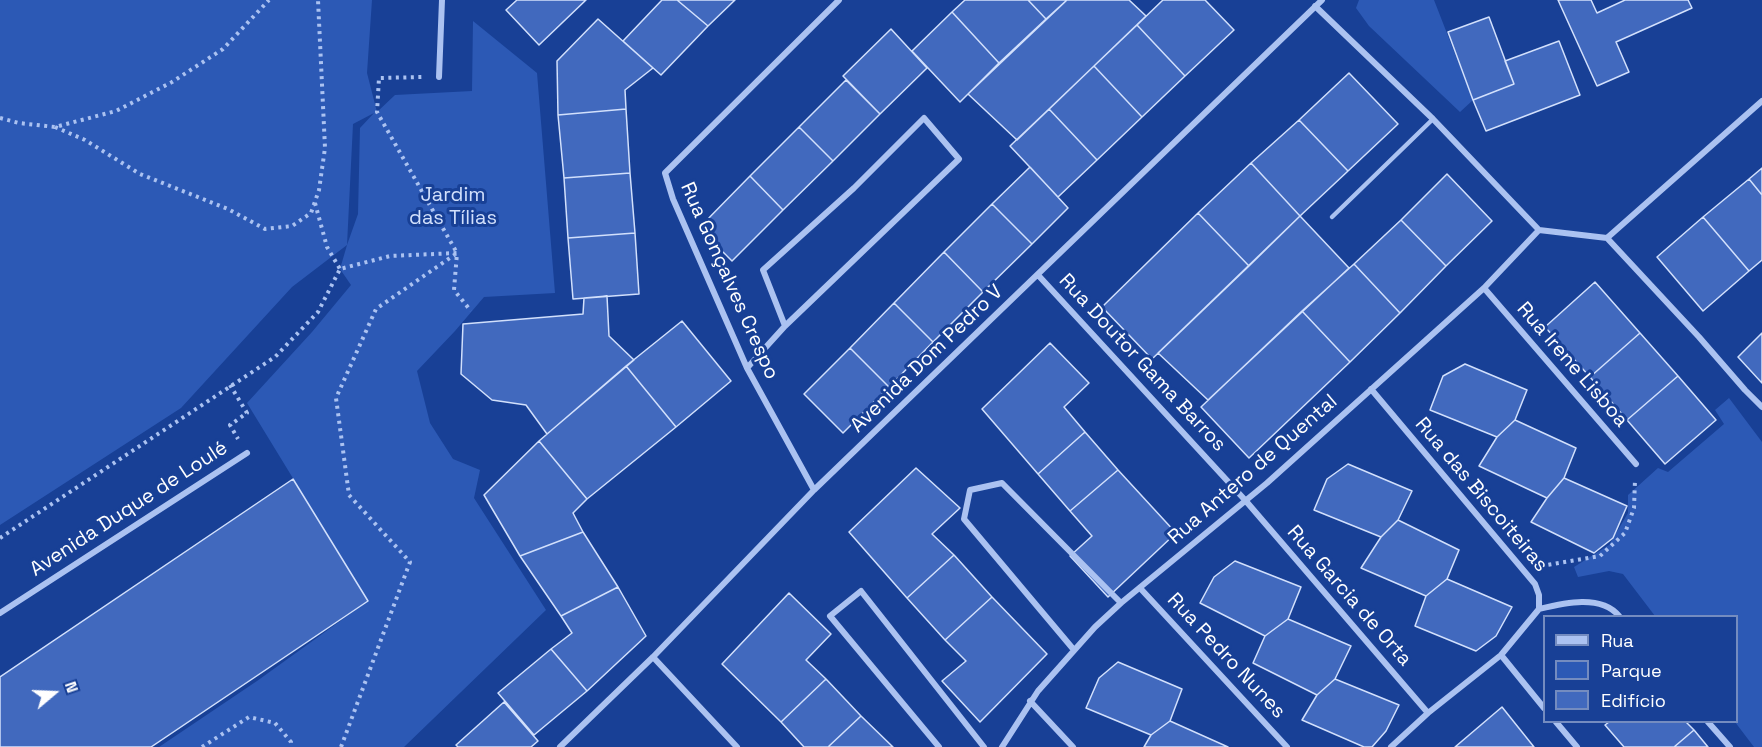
<!DOCTYPE html>
<html>
<head>
<meta charset="utf-8">
<style>
  body { margin:0 }
  #map { position:relative; width:1762px; height:747px; overflow:hidden; background:#184096; font-family:"Space Grotesk",sans-serif }
  canvas { display:block }
  .legend { position:absolute; left:1543px; top:615px; width:195px; height:108px; box-sizing:border-box; background:#184096; border:2px solid #748cc0; margin:0; padding:8px 10px; list-style:none; font-size:18px; color:#fff }
  .legend li { display:flex; align-items:center; gap:12px; height:30px }
  .legend b { width:30px; border:2px solid #748cc0 }
  .north { position:absolute; left:24px; top:663px; width:60px; height:60px; -webkit-text-stroke:4px #184096; paint-order:stroke; rotate:71deg; font-size:16px; font-weight:700; line-height:24px; text-align:center; color:#fff }
  .north::after { content:''; display:block; margin:auto; width:21px; height:27px; background:#fff; clip-path:polygon(50% 0,100% 100%,50% 72%,0 100%) }
</style>
</head>
<body>
<div id="map">
<canvas width="1762" height="747"></canvas>
<ul class="legend">
<li><b style="height:8px;background:#abc2f1"></b>Rua</li>
<li><b style="height:16px;background:#2c59b5"></b>Parque</li>
<li><b style="height:16px;background:#4169be"></b>Edifício</li>
</ul>
<div class="north">N</div>
</div>
<script>
const c = document.querySelector('canvas').getContext('2d');
c.lineJoin = 'round';
function fill(path, color) { c.fillStyle = color; c.fill(path, 'evenodd'); }
function stroke(path, color, width, dash) { c.strokeStyle = color; c.lineWidth = width; c.lineCap = dash ? 'butt' : 'round'; c.setLineDash(dash || []); c.stroke(path); }
function drawText(font, color, halo, rows, align = 'center') {
  c.font = font + ' "Space Grotesk",sans-serif'; c.lineWidth = 6; c.setLineDash([]); c.textBaseline = 'middle'; c.strokeStyle = halo; c.fillStyle = color; for (const [text, x, y, turn = 0] of rows) {
    c.save(); c.translate(x, y); c.rotate((+turn || 0) * Math.PI / 180); c.textAlign = isNaN(turn) ? turn : align; if (halo) c.strokeText(text, 0, 0); c.fillText(text, 0, 0); c.restore();
  }
}
fill(new Path2D(`
  M0,0H372L367,73L377,112L395,95L472,91L473,21L537,73L555,293L484,297L455,331L417,371L430,423L453,459L480,470L474,498L546,610L404,747H159L257,681L368,601L247,403L312,332L351,285L340,269L347,245L292,287L181,408L0,525ZM374,113L360,128L358,214L347,245L353,124Z
  M1359,0H1434L1473,100L1460,112L1369,26L1356,8Z
  M1729,398L1762,442V747H1754L1735,722H1736V616H1655L1623,574L1609,571L1578,577L1574,567L1609,545L1628,513V495L1658,468L1668,472L1724,424L1715,410Z`), '#2c59b5');
const building = new Path2D(`
  M517,0H586L539,45L506,10Z
  M662,0H677L708,26L661,75L623,41Z
  M677,0H735L708,26Z
  M965,0H1028L1046,19L999,63L952,12Z
  M1028,0H1067L1046,19Z
  M1067,0H1129L1146,16L1017,140L968,94Z
  M1163,0H1205L1234,30L1185,76L1137,25Z
  M1558,0H1591L1597,13L1625,0H1688L1692,8L1616,42L1629,72L1597,86Z
  M952,12L999,63L960,102L912,51Z
  M1489,17L1514,84L1473,100L1448,32Z
  M598,19L653,68L625,90L626,109L558,115L557,61Z
  M1137,25L1185,76L1142,117L1094,66Z
  M891,29L927,68L880,114L843,76Z
  M1559,41L1580,95L1486,131L1473,100L1514,84L1505,61Z
  M1094,66L1142,117L1097,160L1049,109Z
  M1349,73L1398,124L1348,171L1299,120Z
  M846,80L880,114L833,161L799,127Z
  M626,109L630,173L564,178L558,115Z
  M1049,109L1097,160L1058,197L1010,146Z
  M1299,120L1348,171L1300,216L1251,163Z
  M799,127L833,161L783,210L750,176Z
  M1251,163L1300,216L1249,266L1198,213Z
  M1030,167L1068,208L1032,244L992,204Z
  M1762,168V195L1749,179Z
  M630,173L635,233L568,238L564,178Z
  M1447,174L1492,221L1446,266L1401,220Z
  M750,176L783,210L732,261L699,228Z
  M1749,179L1762,195V260L1749,271L1703,217Z
  M992,204L1032,244L983,292L944,252Z
  M1198,213L1249,266L1152,359L1102,307Z
  M1300,216L1349,268L1208,400L1158,353Z
  M1703,217L1749,271L1703,311L1657,257Z
  M1401,220L1446,266L1400,313L1354,264Z
  M635,233L639,294L573,299L568,238Z
  M944,252L983,292L933,342L894,303Z
  M1354,264L1400,313L1350,362L1302,311Z
  M1595,282L1640,333L1590,377L1545,327Z
  M607,296L609,336L634,360L547,434L526,405L492,400L461,374L463,324L583,314L584,298Z
  M894,303L933,342L889,387L850,348Z
  M1302,311L1350,362L1249,458L1201,407Z
  M682,321L731,381L676,427L626,366Z
  M1640,333L1678,376L1627,420L1590,377Z
  M1762,333V383L1738,357Z
  M1050,343L1089,383L1064,407L1085,432L1038,474L982,409Z
  M850,348L889,387L843,433L804,394Z
  M1465,364L1527,390L1515,420L1497,437L1430,410L1443,376Z
  M626,366L676,427L587,499L539,441Z
  M1678,376L1716,420L1665,464L1627,420Z
  M1515,420L1576,448L1564,478L1547,498L1479,466L1497,437Z
  M1085,432L1118,470L1070,511L1038,474Z
  M539,441L587,499L573,513L583,532L520,556L484,495Z
  M1348,464L1412,491L1398,520L1381,537L1314,510L1327,479Z
  M916,468L960,508L932,534L954,555L907,598L849,532Z
  M1118,470L1176,533L1108,597L1070,556L1092,536L1070,511Z
  M1564,478L1627,506L1613,538L1594,553L1531,522L1547,498Z
  M293,479L368,601L151,747H0V677Z
  M1398,520L1459,550L1447,579L1426,596L1361,568L1381,537Z
  M583,532L618,587L561,616L520,556Z
  M954,555L992,597L945,640L907,598Z
  M1235,561L1301,587L1288,619L1265,636L1200,603L1214,577Z
  M1447,579L1512,607L1496,636L1476,651L1415,626L1426,596Z
  M618,587L646,636L587,691L551,649L572,633L561,616Z
  M789,593L831,634L806,660L826,679L781,722L722,664Z
  M992,597L1047,654L980,722L942,681L966,661L945,640Z
  M1288,619L1351,646L1335,679L1317,695L1253,663L1265,636Z
  M551,649L587,691L534,735L498,693Z
  M1118,662L1182,689L1170,721L1151,735L1086,708L1099,678Z
  M826,679L861,716L828,747H804L781,722Z
  M1335,679L1399,705L1386,731L1372,747H1364L1302,720L1317,695Z
  M504,702L538,741L531,747H458L456,745Z
  M1502,707L1534,747H1455Z
  M861,716L893,747H828Z
  M1170,721L1228,747H1144L1151,735Z
  M1609,722H1686L1694,730L1674,747H1624L1605,725Z
  M1694,730L1708,747H1674Z`);
fill(building, '#4169be');
stroke(building, '#d2e0fc', 1.5);
stroke(new Path2D(`
  M0,118L19,123L55,127L116,111L172,82L223,49L269,0
  M55,127L85,140L140,174L228,209L265,229L292,226L311,213L319,190L325,148L318,0
  M315,203L327,247L340,269
  M230,385L247,413L230,425L238,439
  M0,538L275,357L318,312L340,269L390,256L457,253L454,290L471,311
  M1541,566L1600,556L1625,533L1634,508L1635,480
  M202,747L249,717L275,723L291,742V747
  M341,747L410,562L349,495L336,398L376,309L457,253L377,112L379,78L423,77`), '#abc2f1', 4, [3, 4.5]);
stroke(new Path2D(`
  M1332,217L1433,119`), '#abc2f1', 4.5);
stroke(new Path2D(`
  M1315,6L1433,119L1539,230
  M439,77L442,0
  M1539,230L1607,238L1762,101
  M1607,238L1699,337L1745,390L1762,407
  M1038,275L1245,500L1428,713
  M1484,288L1636,464
  M747,368L785,326L959,159L924,118L854,188L763,270L785,326
  M1371,389L1535,584L1539,595V609L1501,655L1428,713L1391,747
  M814,490L747,368L673,199L665,173L839,0
  M1140,588L1287,747
  M1539,609C1564,603 1601,594 1619,616
  M0,613L247,453
  M1074,650L964,519L970,490L1002,483L1121,603
  M1501,655L1544,708
  M653,657L737,747
  M1030,701L1073,747
  M1556,722L1577,747
  M1708,722L1730,747
  M560,747L653,657L814,490L1322,0
  M939,747L830,616L861,591L984,747
  M1002,747L1038,691L1095,627L1121,603L1267,483L1484,288L1539,230`), '#abc2f1', 6);
drawText('20px', '#d2e0fc', '#184096', [
  ["Jardim",453,196],
  ["das Tílias",453,219]
]);
drawText('20px', '#fff', '#184096', [
  ["Rua Gonçalves Crespo",729,281,66],
  ["Avenida Dom Pedro V",927,359,-44],
  ["Rua Doutor Gama Barros",1142,363,47],
  ["Rua Irene Lisboa",1572,365,49],
  ["Rua Antero de Quental",1253,470,-41],
  ["Rua das Biscoiteiras",1481,495,50],
  ["Avenida Duque de Loulé",129,509,-33],
  ["Rua Garcia de Orta",1349,596,49],
  ["Rua Pedro Nunes",1226,656,47]
]);
</script>
</body>
</html>
